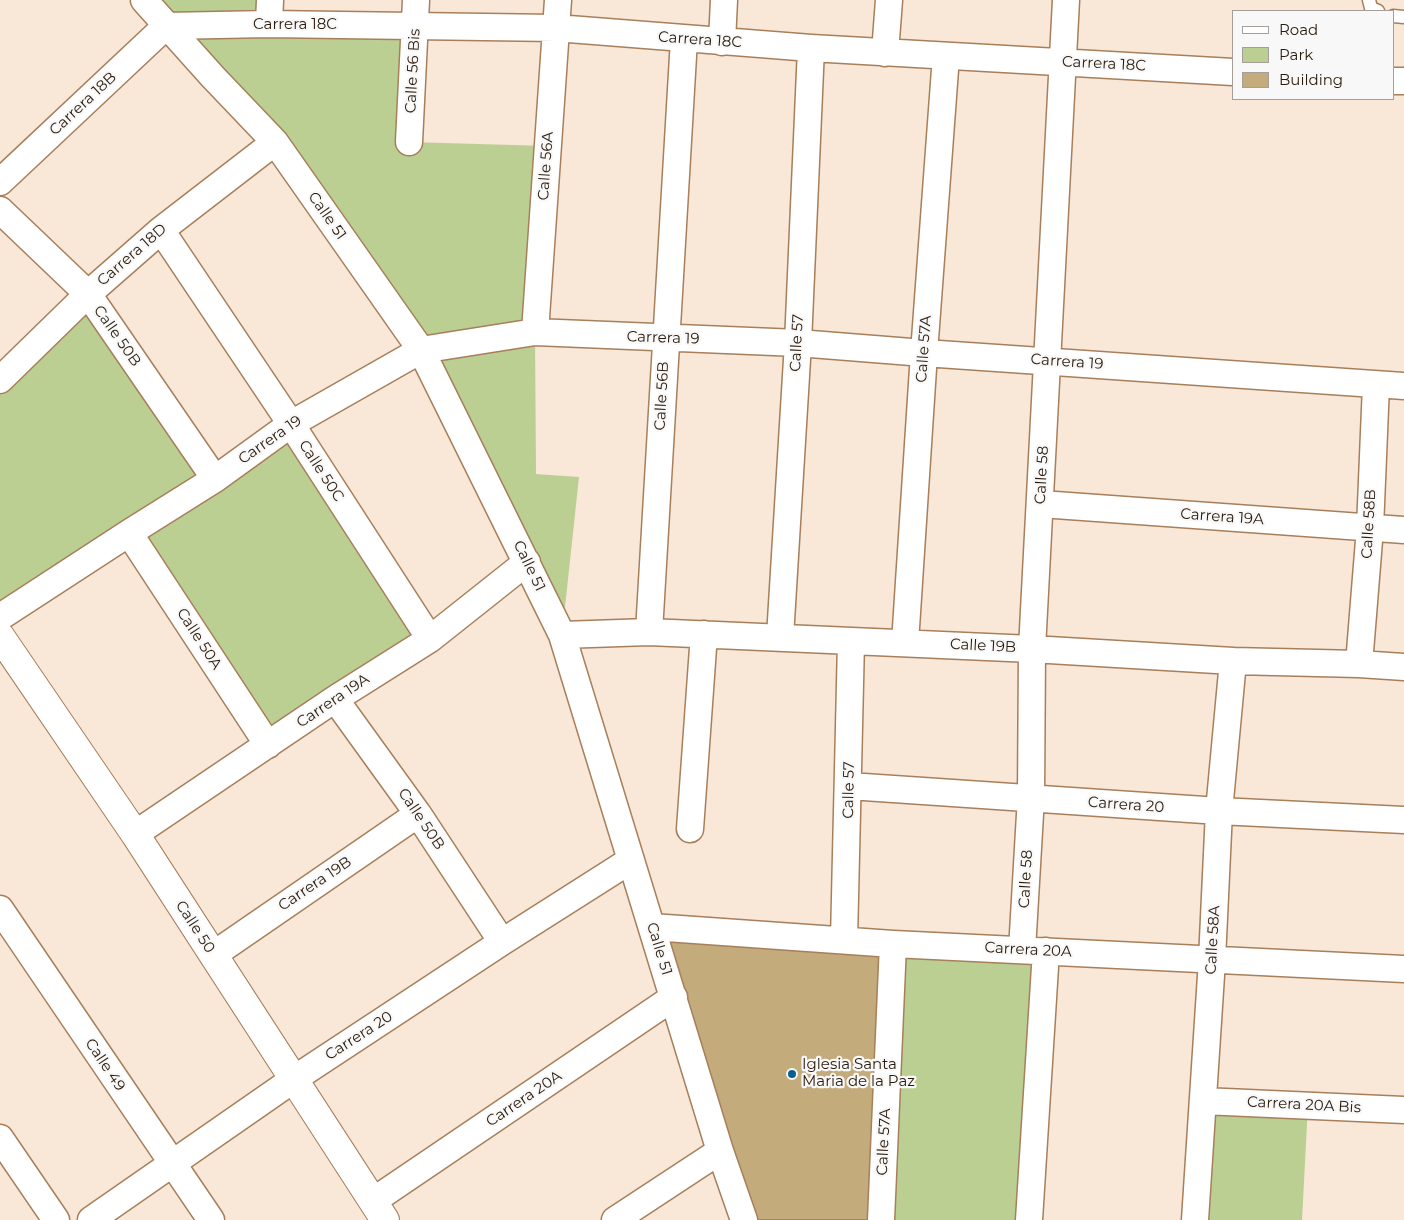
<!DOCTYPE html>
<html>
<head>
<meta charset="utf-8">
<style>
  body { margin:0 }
  #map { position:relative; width:1404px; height:1220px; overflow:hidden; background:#f9e7d8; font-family:Montserrat,sans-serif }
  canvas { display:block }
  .legend { position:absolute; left:1232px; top:10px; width:162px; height:90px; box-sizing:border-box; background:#f8f8f8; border:1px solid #a69f99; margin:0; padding:6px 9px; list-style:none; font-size:15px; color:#2a1a0b }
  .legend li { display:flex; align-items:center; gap:10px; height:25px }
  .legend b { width:25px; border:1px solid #a69f99 }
</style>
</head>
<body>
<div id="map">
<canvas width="1404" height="1220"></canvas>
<ul class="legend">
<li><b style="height:6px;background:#fff"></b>Road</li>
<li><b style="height:14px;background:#bccf93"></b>Park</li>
<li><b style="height:14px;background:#c4ab7b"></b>Building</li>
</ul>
</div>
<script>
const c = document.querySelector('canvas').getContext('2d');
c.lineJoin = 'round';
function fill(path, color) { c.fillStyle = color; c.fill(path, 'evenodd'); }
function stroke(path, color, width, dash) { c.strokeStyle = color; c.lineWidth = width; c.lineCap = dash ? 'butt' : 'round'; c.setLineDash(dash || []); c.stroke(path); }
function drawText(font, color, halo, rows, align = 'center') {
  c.font = font + ' Montserrat,sans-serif'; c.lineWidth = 4.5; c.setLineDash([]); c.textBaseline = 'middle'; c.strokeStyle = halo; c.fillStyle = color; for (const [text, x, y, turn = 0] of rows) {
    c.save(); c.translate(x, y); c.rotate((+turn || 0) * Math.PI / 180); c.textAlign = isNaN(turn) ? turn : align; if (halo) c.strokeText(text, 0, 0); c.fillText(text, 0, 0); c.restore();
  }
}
fill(new Path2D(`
  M144,0H270L269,24L415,26L409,142L548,146L535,332L536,474L579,477L562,635L421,350L275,142Z
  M88,294L215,478L291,424L430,639L268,745L129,533L0,617V380Z
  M893,944L1046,951L1029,1220H881Z
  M1203,1101L1308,1105L1302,1220H1195Z`), '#bccf93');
const building = new Path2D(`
  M652,927L893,944L881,1220H744Z`);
fill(building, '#c4ab7b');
stroke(building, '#80683a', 1);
const lane = new Path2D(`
  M1369,0L1371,8L1378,11
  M1393,16L1404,17`);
const street = new Path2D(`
  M144,0L213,77L275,142L421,350L562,635L720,1151L744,1220
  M269,24L270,0
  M722,42L724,0
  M885,53L889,0
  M1393,81H1404
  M409,142L416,0
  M0,182L166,26L269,24L556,28L811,48L1233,72
  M0,210L88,294L215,479
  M161,230L291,424L430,639
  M535,332L558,0
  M0,380L88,294L161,230L275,142
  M1041,504L1404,530
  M129,533L268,745
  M0,617L129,533L215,479L291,424L421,350L535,332L798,343L924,353L1404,386
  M649,632L684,39
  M562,635L649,632L1032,649L1233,661L1359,664L1404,667
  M780,637L798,343L811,48
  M905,643L924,353L946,56
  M1359,664L1370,528L1376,385
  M335,699L418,814L502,942
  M849,786L1219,811L1404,820
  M690,829L704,634
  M135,834L335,699L430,639L527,562
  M0,909L211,1220
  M652,927L893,944L1404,969
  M844,940L851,641
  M1022,950L1031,797L1032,649L1066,0
  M213,955L418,814
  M1203,1101L1404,1110
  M0,1138L56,1220
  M373,1201L674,997
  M91,1220L294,1079L502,942L631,860
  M615,1220L720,1151
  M881,1220L893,944
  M1029,1220L1046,951
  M1195,1220L1212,960L1219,811L1233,661`);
const secondary = new Path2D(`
  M0,636L135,834L385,1220`);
stroke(lane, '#a77f5b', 15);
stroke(street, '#a77f5b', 29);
stroke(secondary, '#a77f5b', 30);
stroke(lane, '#fff', 12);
stroke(street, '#fff', 26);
stroke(secondary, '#fff', 28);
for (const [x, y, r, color] of [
  [792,1074,5,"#095f90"]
]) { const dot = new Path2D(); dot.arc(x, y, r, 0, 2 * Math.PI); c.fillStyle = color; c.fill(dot); stroke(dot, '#f8f8f8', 2); }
drawText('15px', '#2a1a0b', '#f8f8f8', [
  ["Carrera 18C",295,25],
  ["Carrera 18C",700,40,4],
  ["Carrera 18C",1104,64,3],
  ["Calle 56 Bis",413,71,-87],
  ["Carrera 18B",83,104,-43],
  ["Calle 56A",546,166,-86],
  ["Calle 51",327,216,55],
  ["Carrera 18D",132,255,-41],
  ["Calle 50B",117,336,55],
  ["Carrera 19",663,338,2],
  ["Calle 57",797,343,-87],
  ["Calle 57A",924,349,-86],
  ["Carrera 19",1067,362,4],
  ["Calle 56B",662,396,-87],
  ["Carrera 19",270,440,-35],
  ["Calle 50C",321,471,57],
  ["Calle 58",1042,475,-87],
  ["Carrera 19A",1222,517,4],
  ["Calle 58B",1369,524,-87],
  ["Calle 51",529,566,64],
  ["Calle 50A",199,639,57],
  ["Calle 19B",983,646,3],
  ["Carrera 19A",333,701,-34],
  ["Calle 57",849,790,-89],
  ["Carrera 20",1126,805,4],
  ["Calle 50B",421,819,56],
  ["Calle 58",1026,879,-87],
  ["Carrera 19B",315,884,-34],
  ["Calle 50",195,927,57],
  ["Calle 58A",1213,940,-87],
  ["Calle 51",659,949,73],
  ["Carrera 20A",1028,950,3],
  ["Carrera 20",359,1036,-33],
  ["Calle 49",105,1065,56],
  ["Carrera 20A",524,1099,-34],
  ["Carrera 20A Bis",1304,1105,3],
  ["Calle 57A",884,1142,-87]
]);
drawText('15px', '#2a1a0b', '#f8f8f8', [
  ["Iglesia Santa",802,1065],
  ["Maria de la Paz",802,1082]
], 'left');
</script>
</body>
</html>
